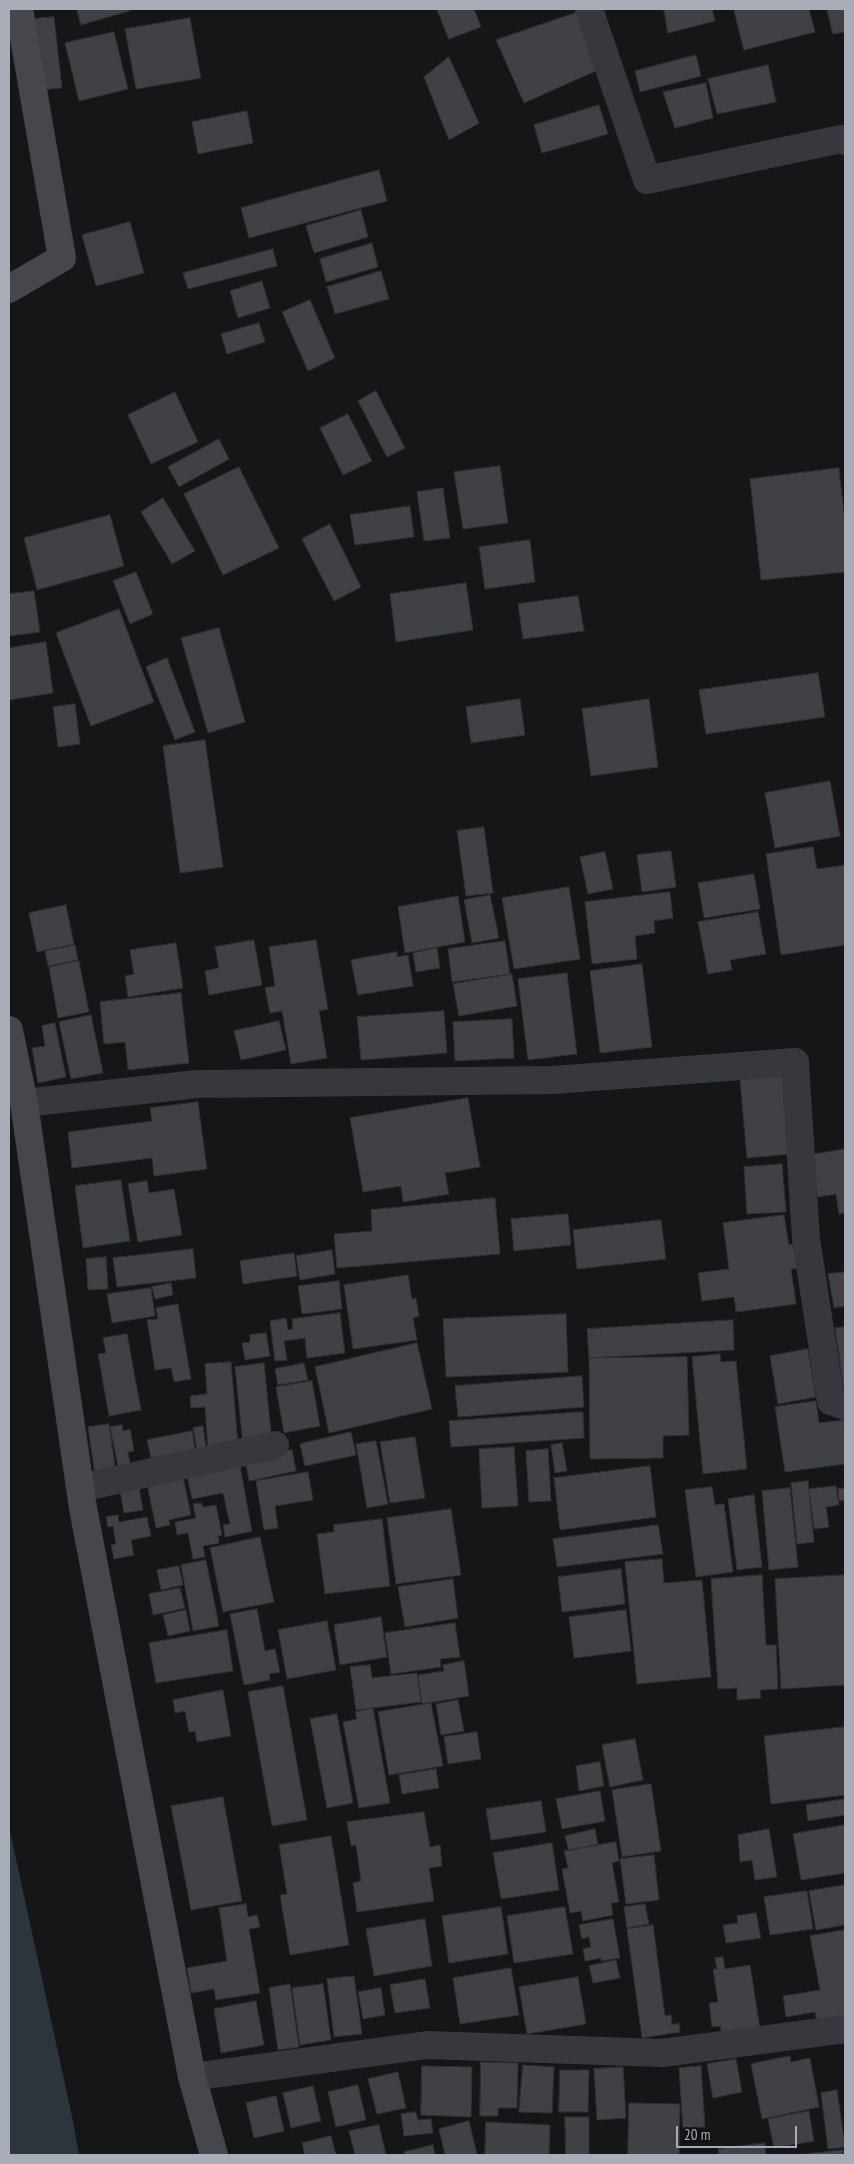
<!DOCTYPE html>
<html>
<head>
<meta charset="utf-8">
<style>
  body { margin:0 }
  #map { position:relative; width:854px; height:2164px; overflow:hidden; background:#161618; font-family:"PT Sans Narrow",sans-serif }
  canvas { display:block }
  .frame { position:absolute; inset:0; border:10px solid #a8adb8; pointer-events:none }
  .scale { position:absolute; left:676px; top:2126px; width:121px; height:22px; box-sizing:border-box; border:2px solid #a8adb8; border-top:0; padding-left:6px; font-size:15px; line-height:18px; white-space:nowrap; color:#a8adb8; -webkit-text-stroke:4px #111113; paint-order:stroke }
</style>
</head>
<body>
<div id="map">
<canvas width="854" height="2164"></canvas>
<div class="frame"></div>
<div class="scale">20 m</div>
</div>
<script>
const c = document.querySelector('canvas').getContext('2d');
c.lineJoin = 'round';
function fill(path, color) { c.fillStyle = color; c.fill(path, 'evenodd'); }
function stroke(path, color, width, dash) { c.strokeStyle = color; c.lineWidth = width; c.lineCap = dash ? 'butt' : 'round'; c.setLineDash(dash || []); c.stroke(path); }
fill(new Path2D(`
  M9,1827L73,2121L79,2155H9Z`), '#2c353c');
const building = new Path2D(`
  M77,9H132V10L81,25Z
  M437,9H474L481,27L449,39Z
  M664,9H712L715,21L668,33Z
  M734,9H809L815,32L744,50Z
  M827,9H845V32L833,34Z
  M584,10L600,69L524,103L496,40Z
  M54,17L62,88L39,90L31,19Z
  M190,18L201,78L136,89L125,29Z
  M114,32L128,89L79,101L65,43Z
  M696,55L701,76L640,92L635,71Z
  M449,57L479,123L449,140L424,77Z
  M768,65L776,102L717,114L708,79Z
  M706,83L713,118L675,128L663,92Z
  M599,105L608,134L542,153L534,125Z
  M247,111L253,143L198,154L192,122Z
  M379,170L387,201L249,238L241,208Z
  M361,210L368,237L314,253L306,226Z
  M130,222L144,273L96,286L82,235Z
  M372,243L378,267L326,282L320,259Z
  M273,249L277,266L188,289L183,273Z
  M381,271L389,299L335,314L327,287Z
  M262,281L270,308L238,318L230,291Z
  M310,300L335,358L308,371L282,312Z
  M259,323L265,342L227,354L221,334Z
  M376,391L405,448L387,457L358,401Z
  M175,392L198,442L151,464L128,415Z
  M348,414L372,461L343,475L320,428Z
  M219,439L229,459L179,487L168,467Z
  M500,466L508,523L463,529L454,472Z
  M239,467L279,548L223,575L184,494Z
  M839,468L845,524V572L761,580L750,479Z
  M443,488L450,538L424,541L417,492Z
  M163,498L195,551L172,564L141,512Z
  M410,506L414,537L355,545L350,515Z
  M110,515L124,566L37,590L24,538Z
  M330,524L361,587L334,601L302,539Z
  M530,540L535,582L485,589L479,547Z
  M136,572L153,614L130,624L113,581Z
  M466,583L473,630L396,642L390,594Z
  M34,591L40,632L9,636V594Z
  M578,596L584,631L523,639L518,604Z
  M119,609L154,702L91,726L56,633Z
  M219,628L245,722L208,733L181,638Z
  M46,642L53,693L9,700V648Z
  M167,658L195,732L175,740L146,667Z
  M818,673L825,717L706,734L699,690Z
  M520,699L525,735L471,743L466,707Z
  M649,699L658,767L591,776L582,709Z
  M75,704L80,744L58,747L53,707Z
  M205,740L223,867L180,873L163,746Z
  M830,781L840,836L775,848L765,793Z
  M484,827L493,893L466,896L457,831Z
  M813,847L817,869L845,865V945L781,955L766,854Z
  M671,851L676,887L642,892L637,855Z
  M605,852L613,889L588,894L580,857Z
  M754,874L760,909L704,918L698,883Z
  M569,887L580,959L514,969L502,898Z
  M670,892L673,918L654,921L655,933L635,936L637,959L592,964L585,902Z
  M490,895L499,938L472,943L464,900Z
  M458,896L465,942L405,953L398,907Z
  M66,905L74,944L37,952L29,913Z
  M758,912L766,954L730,960L732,970L708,974L698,922Z
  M254,940L262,985L209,995L205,971L219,968L215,947Z
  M316,940L328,1009L319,1011L327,1058L291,1064L282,1011L270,1013L265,988L275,986L269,947Z
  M505,941L510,974L452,982L448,949Z
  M176,943L183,988L128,997L125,976L134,974L130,950Z
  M75,945L78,960L48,966L45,951Z
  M437,948L440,968L416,972L413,953Z
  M397,952V957L408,955L413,986L358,995L351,960Z
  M79,961L89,1012L58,1018L49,967Z
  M642,964L652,1047L600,1053L590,971Z
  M567,973L577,1054L528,1060L518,979Z
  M512,974L517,1006L459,1016L453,984Z
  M181,993L189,1063L128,1070L125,1042L104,1044L100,1002Z
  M444,1011L447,1053L361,1060L357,1017Z
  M91,1015L103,1073L71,1079L59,1022Z
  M512,1019L514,1058L455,1061L453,1022Z
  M279,1021L286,1050L241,1060L234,1031Z
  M55,1023L66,1077L38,1083L32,1048L45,1046L42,1026Z
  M783,1076L790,1154L747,1158L740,1080Z
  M468,1098L480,1167L445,1173L449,1194L403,1202L401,1186L363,1192L350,1118Z
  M198,1102L207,1169L154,1176L152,1158L72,1168L68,1132L152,1121L150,1108Z
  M845,1149V1213L839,1214L836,1194L818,1197L810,1155Z
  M782,1164L786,1212L747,1214L744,1167Z
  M121,1180L130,1241L83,1248L75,1186Z
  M147,1181L149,1193L174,1189L182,1235L138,1242L128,1184Z
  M495,1198L500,1254L337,1268L334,1234L372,1231L371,1210Z
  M568,1214L571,1245L514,1251L511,1219Z
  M784,1215L789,1245L799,1243L802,1268L791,1269L796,1304L736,1312L734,1297L702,1301L698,1273L729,1269L723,1223Z
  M661,1220L666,1259L577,1269L573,1230Z
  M193,1249L196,1278L117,1287L113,1258Z
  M332,1250L335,1274L300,1280L296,1256Z
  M294,1253L297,1276L243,1284L240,1261Z
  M106,1257L108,1289L88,1290L86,1259Z
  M845,1272V1306L834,1308L828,1274Z
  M408,1275L412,1299L416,1298L419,1316L413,1318L417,1340L353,1349L344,1285Z
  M339,1281L342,1309L302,1314L298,1286Z
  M171,1283L173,1295L155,1299L152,1287Z
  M151,1288L155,1316L112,1323L107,1294Z
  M178,1304L191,1379L174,1382L171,1368L155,1370L147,1320L158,1319L156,1308Z
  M340,1313L345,1353L307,1358L305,1338L284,1341L287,1360L275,1361L270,1321L286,1318L288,1330L293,1329L292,1319Z
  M566,1314L568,1372L446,1377L443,1319Z
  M733,1320L734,1350L589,1358L587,1329Z
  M845,1327V1389L844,1390L835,1328Z
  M266,1333L270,1356L245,1360L242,1343L250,1342V1335Z
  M127,1334L141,1410L109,1416L98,1354L106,1353L103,1338Z
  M417,1343L432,1409L329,1433L315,1367Z
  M808,1349L816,1397L778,1404L770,1356Z
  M720,1354L721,1362L736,1361L747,1469L703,1474L692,1357Z
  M687,1357L689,1435L663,1436V1458L590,1459L589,1358Z
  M231,1362L238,1445L208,1448L205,1407L191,1408L190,1396L207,1394L205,1364Z
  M264,1363L272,1442L243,1445L235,1367Z
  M304,1363L308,1380L278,1385L275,1369Z
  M582,1376L584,1407L458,1417L455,1386Z
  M312,1381L320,1426L284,1433L276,1387Z
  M816,1401L819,1423L844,1420L845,1464L785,1472L775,1407Z
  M583,1412L584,1438L451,1447L449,1421Z
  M109,1424L116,1473L95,1475L88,1427Z
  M122,1425L123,1431L130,1429L134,1451L128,1452L131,1469L119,1471L110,1427Z
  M203,1426L206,1447L197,1449L193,1428Z
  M192,1431L196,1454L152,1462L147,1440Z
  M351,1432L356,1455L305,1466L300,1444Z
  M415,1437L425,1498L390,1503L380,1442Z
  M376,1441L388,1504L367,1508L356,1444Z
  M562,1443L567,1471L555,1473L551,1445Z
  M514,1447L518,1506L482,1508L479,1449Z
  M548,1449L551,1501L529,1502L526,1451Z
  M292,1450L296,1471L249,1481L245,1459Z
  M239,1461L252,1531L225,1537L223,1525L230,1524L223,1493L192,1499L186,1471Z
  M650,1466L656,1517L560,1530L554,1478Z
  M182,1472L191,1515L169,1520L170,1525L156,1528L146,1479Z
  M308,1472L313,1500L275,1506L278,1528L264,1530L256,1481Z
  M808,1481L814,1542L797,1544L791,1483Z
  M836,1486L839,1505L826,1507L829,1527L814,1529L809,1489Z
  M139,1487L143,1510L124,1513L120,1491Z
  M712,1487L715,1505L724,1504L733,1572L696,1577L685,1490Z
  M790,1488L798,1567L769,1570L762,1491Z
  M845,1488V1500L839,1501L838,1489Z
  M754,1495L762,1567L737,1570L728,1499Z
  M201,1503L203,1507L216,1505L222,1535L218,1536L219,1543L203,1546L205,1557L193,1559L188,1533L177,1535L175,1522L196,1518L193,1504Z
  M451,1509L461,1575L396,1584L387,1518Z
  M118,1515L119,1522L147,1517L151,1536L131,1540L134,1555L114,1559L111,1545L116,1544L113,1526L108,1527L106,1517Z
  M382,1519L390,1586L325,1594L317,1534L334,1532V1525Z
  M658,1525L663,1554L557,1567L553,1539Z
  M260,1537L274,1602L223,1612L210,1548Z
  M662,1559L664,1583L702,1580L711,1677L637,1684L625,1562Z
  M206,1560L219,1626L193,1631L181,1565Z
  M179,1566L183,1585L161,1590L157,1570Z
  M621,1569L625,1604L562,1612L558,1577Z
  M762,1575L766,1645H776L778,1689L760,1690L761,1698L737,1700V1688L718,1689L711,1579Z
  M845,1575V1685L781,1689L775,1579Z
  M453,1579L458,1618L405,1627L398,1587Z
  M180,1588L185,1608L153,1615L149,1594Z
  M257,1609L265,1651L275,1649L280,1672L269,1674L270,1680L244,1685L230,1614Z
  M186,1610L190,1631L168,1636L163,1615Z
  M626,1610L631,1651L574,1658L569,1617Z
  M381,1617L387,1657L340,1665L334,1625Z
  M327,1621L336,1670L287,1679L278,1630Z
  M455,1623L460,1657L440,1659L441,1667L391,1674L385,1633Z
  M227,1630L233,1671L156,1683L149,1643Z
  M464,1661L469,1696L422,1704L418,1675L444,1671L443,1665Z
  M370,1665L372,1678L417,1673L421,1702L356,1710L350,1667Z
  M283,1686L307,1820L272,1826L248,1692Z
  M223,1690L231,1736L197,1742L195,1731L189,1732L185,1711L175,1713L173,1700Z
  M458,1700L464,1731L441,1735L436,1704Z
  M431,1703L443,1766L389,1775L378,1712Z
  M373,1708L390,1803L359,1808L343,1722L357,1719L355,1712Z
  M337,1714L353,1803L327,1808L310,1719Z
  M845,1727V1795L771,1804L764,1736Z
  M477,1732L481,1759L448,1764L444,1737Z
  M635,1739L643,1780L610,1787L602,1745Z
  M600,1762L604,1786L579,1791L576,1766Z
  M436,1769L439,1788L402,1794L399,1775Z
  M651,1784L661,1851L622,1857L612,1790Z
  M600,1791L605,1821L562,1829L556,1799Z
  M223,1797L242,1901L191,1910L171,1806Z
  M845,1799V1815L808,1821L806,1805Z
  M541,1801L546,1832L491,1840L486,1809Z
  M424,1812L430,1847L440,1845L442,1866L429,1868L434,1901L357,1912L353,1883L361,1881L356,1845L351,1846L347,1822Z
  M845,1825V1873L801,1880L793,1834Z
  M595,1829L598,1844L569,1851L565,1836Z
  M769,1829L777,1877L755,1880L752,1860L740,1862L738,1835Z
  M331,1836L349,1945L290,1955L280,1895L287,1894L279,1845Z
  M616,1842L619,1861L612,1863L619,1902L611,1903L613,1915L583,1921L581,1911L570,1913L562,1869L568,1868L564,1851Z
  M552,1843L559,1890L501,1899L493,1853Z
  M654,1855L659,1900L626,1904L620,1859Z
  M845,1885V1925L816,1930L809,1891Z
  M807,1891L813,1929L770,1935L764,1897Z
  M246,1904L248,1917L257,1915L260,1927L249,1929L260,1993L216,2000L214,1989L191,1993L187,1968L227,1961L219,1908Z
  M645,1904L649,1924L627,1928L624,1907Z
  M501,1907L508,1954L449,1963L442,1916Z
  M565,1907L573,1954L514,1963L507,1916Z
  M756,1913L761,1938L726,1943L723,1925L738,1923L737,1916Z
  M425,1919L432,1966L374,1976L366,1929Z
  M613,1919L620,1958L601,1961V1958L585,1961L583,1949L591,1947L589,1937L582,1939L579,1925Z
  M653,1925L665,2016L671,2015L672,2025L679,2023L680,2032L642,2038L627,1929Z
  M845,1930V2022L818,2027L815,2012L786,2017L783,1996L820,1990L810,1936Z
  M723,1957L725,1969L750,1965L760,2029L722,2035L720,2026L712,2027L709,2003L718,2002L713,1969H717L715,1958Z
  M616,1960L620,1978L593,1983L589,1966Z
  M511,1968L519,2015L460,2024L453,1978Z
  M354,1976L362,2034L334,2037L327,1979Z
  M578,1977L586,2024L527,2034L519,1987Z
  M425,1979L430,2008L395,2013L390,1985Z
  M290,1984L299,2047L278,2050L269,1988Z
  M323,1984L331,2040L300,2045L292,1988Z
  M381,1988L385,2015L363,2019L358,1992Z
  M256,2001L264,2045L221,2053L214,2009Z
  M790,2056L791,2062L810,2058L819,2107L762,2119L751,2064Z
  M736,2059L742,2092L713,2098L707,2064Z
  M481,2062L518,2063L517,2108H498V2116H480Z
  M523,2065L554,2067L552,2113L519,2112Z
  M422,2066L472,2067L471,2117L421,2115Z
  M701,2066L705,2127L683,2128L679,2068Z
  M623,2067L626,2118L597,2120L594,2069Z
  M560,2070H589L588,2112H559Z
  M398,2072L406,2108L377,2114L368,2079Z
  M358,2085L366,2120L336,2127L328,2092Z
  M313,2086L321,2121L291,2128L283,2093Z
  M837,2090L845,2147L828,2149L821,2093Z
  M276,2096L284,2131L254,2138L246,2103Z
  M629,2103L680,2104L679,2155H628Z
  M809,2111L814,2141L774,2148L768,2119Z
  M416,2112L418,2120L431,2119L433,2133L404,2136L401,2114Z
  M565,2117H589V2155H566Z
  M469,2121L477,2155H445L439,2129Z
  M486,2122L550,2125L549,2155H485Z
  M379,2125L386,2155H355L349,2131Z
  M331,2136L336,2155H305L302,2143Z
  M765,2143L766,2155H719L718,2149Z
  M433,2145L435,2155H405L404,2152Z
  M843,2150V2155H796Z`);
fill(building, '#404145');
stroke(building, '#303034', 1);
stroke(new Path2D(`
  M589,9L647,180L841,139L845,141
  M24,1103L198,1084L553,1080L795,1062L806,1239L831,1401L845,1406
  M80,1488L275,1445
  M192,2077L427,2045L662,2053L845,2029`), '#37383d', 28);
stroke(new Path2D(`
  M9,289L62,258L19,9
  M9,1030L24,1103L83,1508L192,2077L214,2155`), '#45474d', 28);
</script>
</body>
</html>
